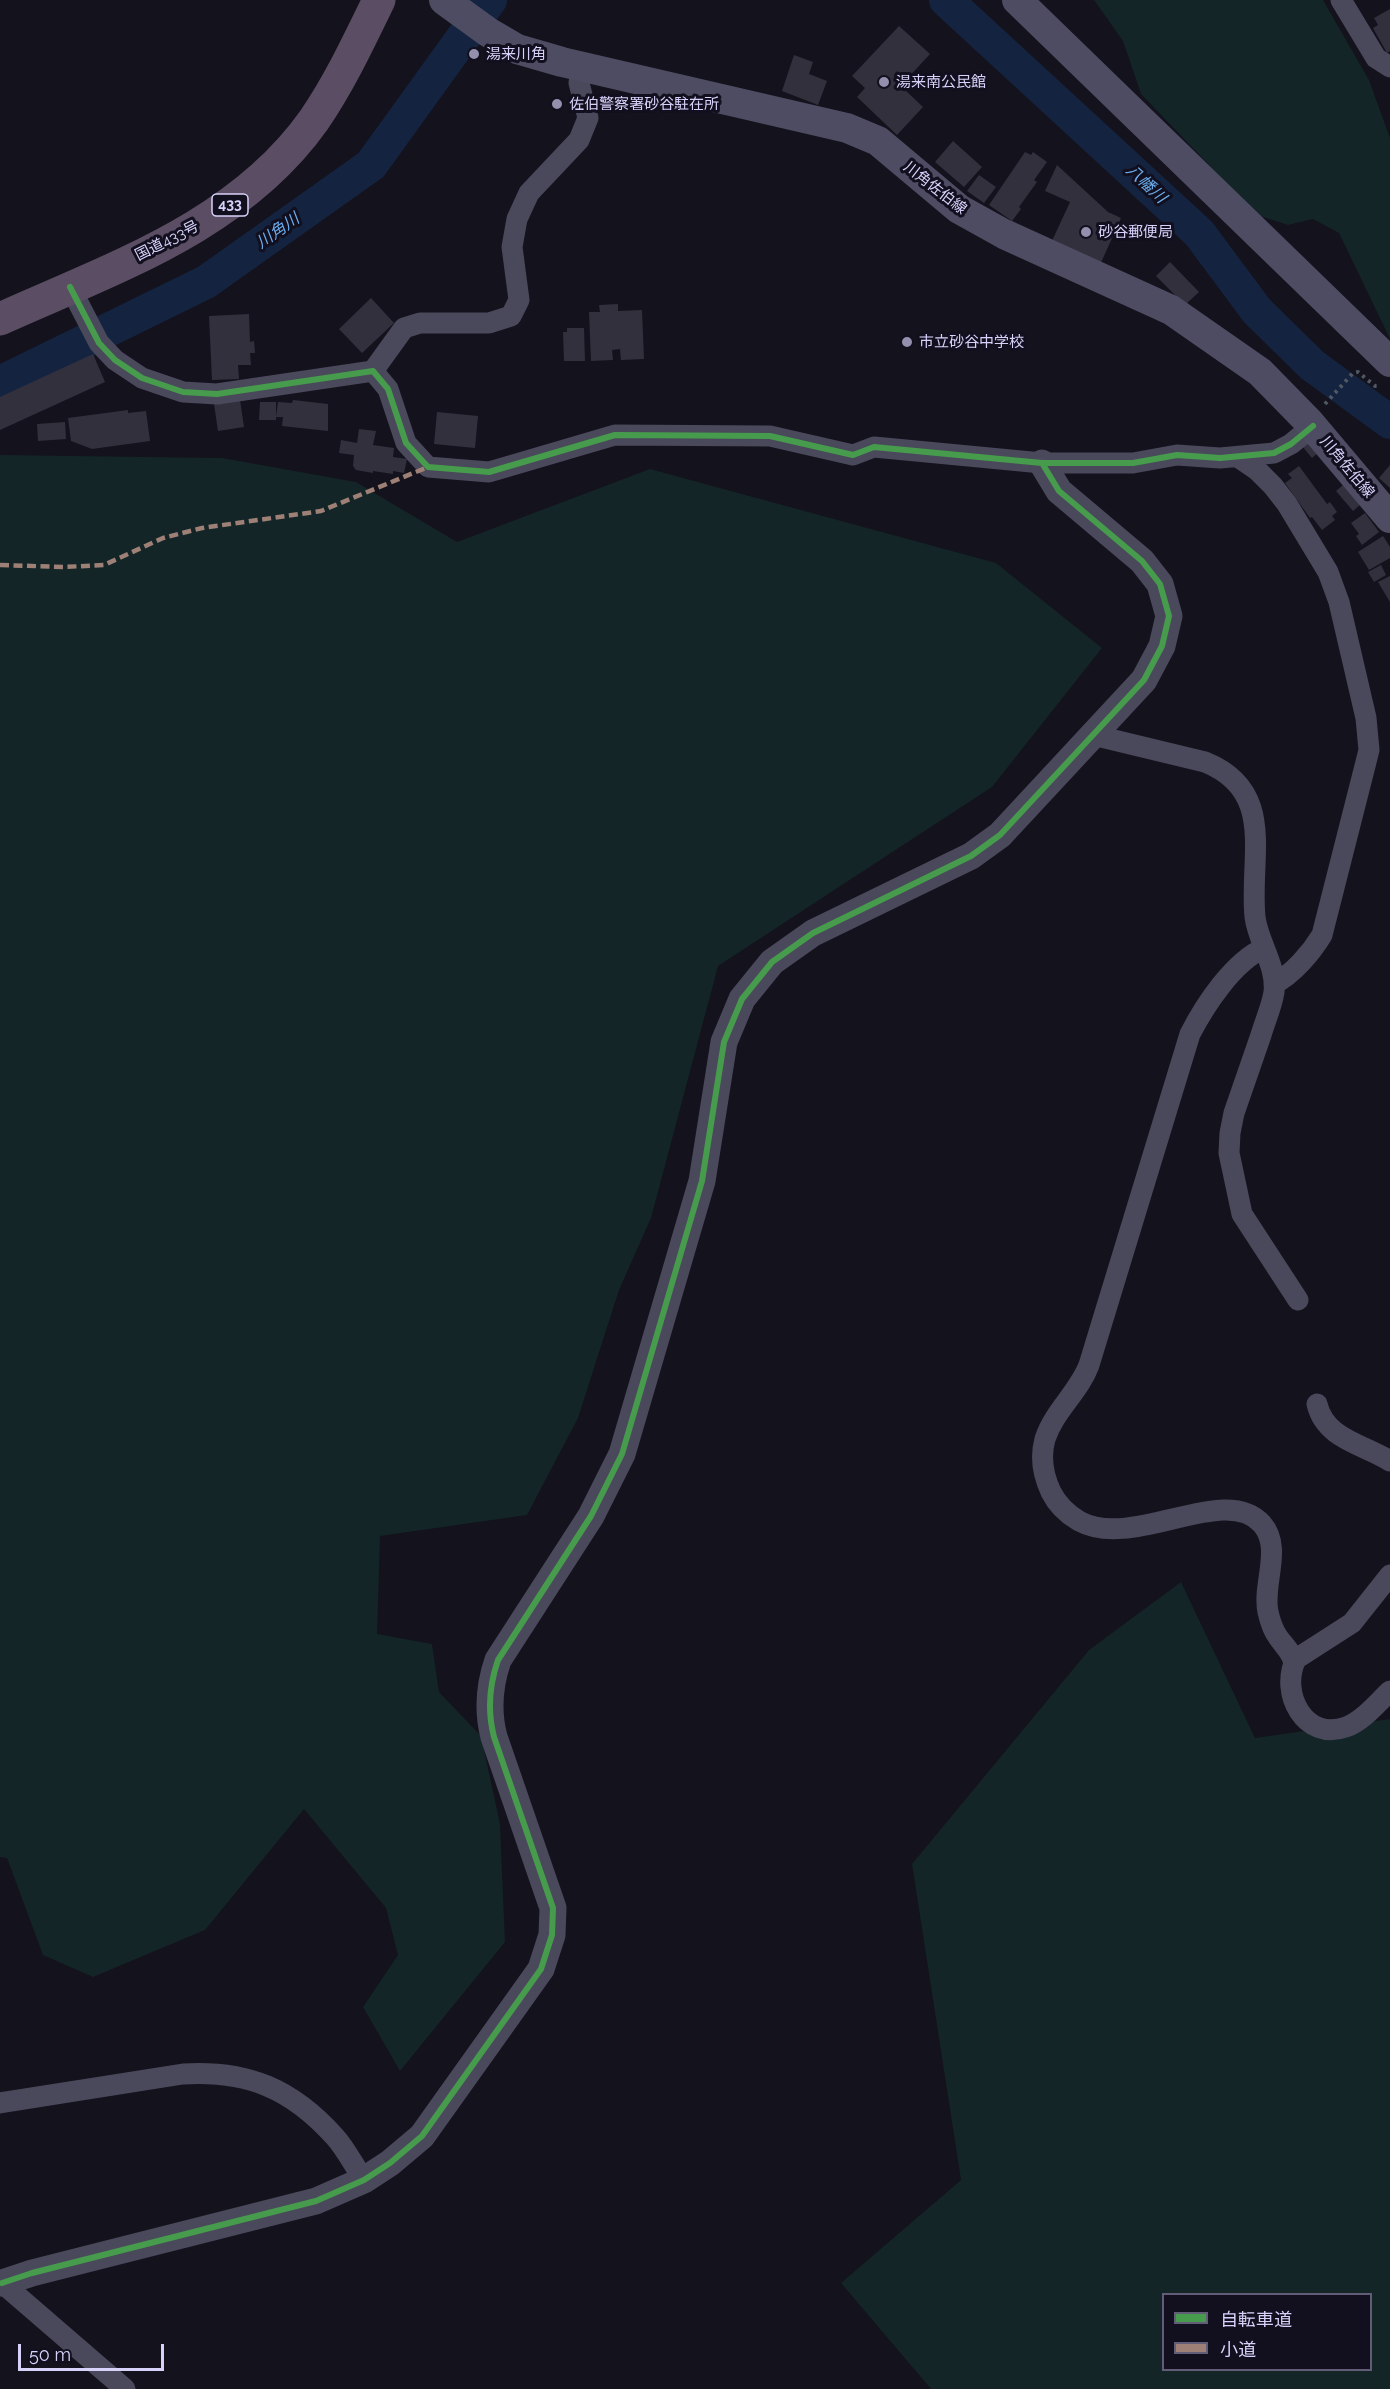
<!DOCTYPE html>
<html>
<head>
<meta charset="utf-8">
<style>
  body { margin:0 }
  #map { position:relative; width:1390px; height:2389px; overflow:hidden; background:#14121c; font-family:Raleway,"Noto Sans JP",sans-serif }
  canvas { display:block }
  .legend { position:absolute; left:1162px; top:2293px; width:210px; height:78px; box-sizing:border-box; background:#120f1f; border:2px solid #615d77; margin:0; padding:8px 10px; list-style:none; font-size:18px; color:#d7d2fa }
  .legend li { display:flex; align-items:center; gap:12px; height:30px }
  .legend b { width:30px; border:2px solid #615d77 }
  .scale { position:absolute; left:18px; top:2344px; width:146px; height:27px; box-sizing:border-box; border:3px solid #d7d2fa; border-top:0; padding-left:8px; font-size:18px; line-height:21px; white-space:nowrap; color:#d7d2fa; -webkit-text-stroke:4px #120f1f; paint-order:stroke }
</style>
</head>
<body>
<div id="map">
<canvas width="1390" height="2389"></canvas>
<ul class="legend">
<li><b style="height:8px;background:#469c4c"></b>自転車道</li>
<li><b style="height:8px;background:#9e8076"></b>小道</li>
</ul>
<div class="scale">50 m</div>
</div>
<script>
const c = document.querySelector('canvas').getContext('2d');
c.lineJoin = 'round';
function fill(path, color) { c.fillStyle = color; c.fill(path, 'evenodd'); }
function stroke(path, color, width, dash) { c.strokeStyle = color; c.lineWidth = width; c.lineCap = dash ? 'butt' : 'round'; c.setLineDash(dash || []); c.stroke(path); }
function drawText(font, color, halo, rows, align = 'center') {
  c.font = font + ' Raleway,"Noto Sans JP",sans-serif'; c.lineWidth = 6; c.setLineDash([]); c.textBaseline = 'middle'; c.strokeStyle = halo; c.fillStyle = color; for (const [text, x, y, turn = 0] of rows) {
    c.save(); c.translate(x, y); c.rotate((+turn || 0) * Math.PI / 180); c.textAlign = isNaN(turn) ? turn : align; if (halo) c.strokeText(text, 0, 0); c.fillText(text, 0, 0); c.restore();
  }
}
fill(new Path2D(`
  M1094,0H1323L1369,80L1390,138V339L1339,233L1313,219L1288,225L1257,215L1141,94L1123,41Z
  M0,455L222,458L356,482L457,542L650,469L996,563L1102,648L992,787L718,966L651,1218L619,1290L578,1418L527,1515L380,1536L377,1634L432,1644L439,1692L481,1736L500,1824L505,1942L400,2071L363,2007L398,1955L386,1908L304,1809L205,1930L93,1977L43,1955L7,1858L0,1857Z
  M1181,1582L1255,1738L1390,1719V2389H931L841,2283L961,2180L912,1864L1089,1650ZM1164,2294H1370V2370H1164Z`), '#132526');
stroke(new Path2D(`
  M946,0L1199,233L1257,311L1312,365L1390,422
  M0,383L206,282L371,165L490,0`), '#142440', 34);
fill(new Path2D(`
  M1390,9V51L1387,53L1373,28L1378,25L1374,18Z
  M899,26L930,54L906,80L910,84L905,90L923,107L897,135L857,97L865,88L852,76Z
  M794,55L813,62L809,74L827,81L818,105L782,91Z
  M953,141L982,167L964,187L935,162Z
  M1025,152L1031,155L1033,152L1047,162L1034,180L1037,182L1019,207L1021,209L1012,221L989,205Z
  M1057,165L1108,212L1121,218L1100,265L1051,243L1070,202L1045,191Z
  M979,175L996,187L984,203L967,191Z
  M1170,262L1199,292L1185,305L1156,276Z
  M371,298L394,323L362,353L339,329Z
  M618,304V311L642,310L644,359L621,360L620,349L612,350L613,360L591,361L589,312H600L599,305Z
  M249,314L250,342L254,341L255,353H250L251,365H238L239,379L212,380L209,316Z
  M567,328H584L585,361H564L563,332H567Z
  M93,354L105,382L0,430V397Z
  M240,400L244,427L218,431L214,404Z
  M293,400L328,404V431L282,426L283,417H276L278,402L292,403Z
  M260,402H276V420H259Z
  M128,410V413L146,411L150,441L92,449L71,441L68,418Z
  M437,412L478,416L475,448L434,444Z
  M65,422L66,439L38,441L37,424Z
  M359,429L376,431L373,445L394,448L393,457L407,459L404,473L393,471V474L373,471V473L356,470L353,466L354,455L339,453L341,440L357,443Z
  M1309,440L1319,452L1312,458L1302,446Z
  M1390,465V488L1379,478Z
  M1299,466L1327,504L1330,502L1337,512L1332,516L1335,520L1322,530L1312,517L1310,518L1285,483L1292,478L1288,474Z
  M1343,485L1360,505L1353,511L1336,491Z
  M1365,513L1379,532L1362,545L1356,536L1359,534L1351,523Z
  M1383,536L1390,547V558L1369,570L1358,552Z
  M1381,565L1386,575L1374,582L1368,572Z
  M1390,576V602L1378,582Z`), '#33303e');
stroke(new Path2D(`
  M1325,404L1353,373L1358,372L1375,386H1379`), '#4e5964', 4, [3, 4.5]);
stroke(new Path2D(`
  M1341,0L1376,58L1390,67
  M70,287L99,343L115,360L142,378L183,392L217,394L373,371L388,389L406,443L428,467L489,472L615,435L770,436L853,455L874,447L1042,463H1133L1177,455L1220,458L1274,453L1291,444L1313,426
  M373,371L404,328L420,323H489L511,316L519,300L512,247L517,219L529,193L579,140L588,118L579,83L582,67
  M1238,457L1257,470L1273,486L1287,504L1328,572L1339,602L1366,718L1369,750L1365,766L1322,935C1311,953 1293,974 1274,984
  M1093,735L1205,762C1277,791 1249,857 1255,917C1258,942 1277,966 1274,992C1272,1006 1265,1021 1261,1035C1252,1061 1243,1087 1234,1113L1230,1133L1229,1153L1242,1214L1298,1300
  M1264,948C1233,962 1205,1005 1190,1034L1089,1365C1079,1392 1054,1411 1045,1439C1040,1457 1043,1475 1051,1492C1057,1504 1067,1514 1079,1521C1133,1551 1225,1482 1262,1524C1283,1548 1262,1584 1268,1612C1270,1621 1273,1630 1278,1637C1284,1646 1293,1653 1294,1664
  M1317,1404C1325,1439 1363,1444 1390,1461
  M1390,1575L1352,1623L1296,1659C1279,1693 1305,1742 1346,1727C1363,1721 1377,1703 1390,1691
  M0,2103L183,2074C248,2070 292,2089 335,2137C346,2149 354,2166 364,2180
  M0,2281L125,2389`), '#4a485b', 21);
stroke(new Path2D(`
  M2,2283L32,2273L316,2201L364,2180L390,2163L422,2136L541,1969L552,1935L553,1908L494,1737C487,1710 489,1686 498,1660L591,1516L622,1454L702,1181L724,1042L742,999L772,962L813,933L971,856L1000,835L1144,680L1162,646L1169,616L1160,584L1142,561L1059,491L1042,463`), '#4a485b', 27);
stroke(new Path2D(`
  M444,0L488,32L517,49L562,62L847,128L878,141L959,209L1004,234L1171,310L1260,372L1309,422L1390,518
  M1017,0L1390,362`), '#4d4c62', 30);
stroke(new Path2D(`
  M0,319C113,268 239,226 314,120C340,82 359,41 379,0`), '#5b4e64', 33);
stroke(new Path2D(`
  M0,565L64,567L104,565L163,538L202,528L321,511L428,467`), '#9e8076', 4.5, [9, 4.5]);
stroke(new Path2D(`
  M70,287L99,343L115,360L142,378L183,392L217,394L373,371L388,389L406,443L428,467L489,472L615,435L770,436L853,455L874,447L1042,463H1133L1177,455L1220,458L1274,453L1291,444L1313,426
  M2,2283L32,2273L316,2201L364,2180L390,2163L422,2136L541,1969L552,1935L553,1908L494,1737C487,1710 489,1686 498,1660L591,1516L622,1454L702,1181L724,1042L742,999L772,962L813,933L971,856L1000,835L1144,680L1162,646L1169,616L1160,584L1142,561L1059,491L1042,463`), '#469c4c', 6);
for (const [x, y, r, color] of [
  [474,54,6,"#938fac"],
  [884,82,6,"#938fac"],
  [557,104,6,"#938fac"],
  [1086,232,6,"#938fac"],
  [907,342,6,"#938fac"]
]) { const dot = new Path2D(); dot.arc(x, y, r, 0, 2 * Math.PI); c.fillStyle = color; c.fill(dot); stroke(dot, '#120f1f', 2); }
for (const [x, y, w] of [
  [230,205,36]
]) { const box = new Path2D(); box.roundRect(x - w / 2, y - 11, w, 22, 4.5); c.fillStyle = '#120f1f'; c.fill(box); stroke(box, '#d7d2fa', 1.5); }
drawText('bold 14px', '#d7d2fa', null, [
  ["433",230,205]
]);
drawText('15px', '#d7d2fa', '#120f1f', [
  ["湯来川角",486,54],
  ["湯来南公民館",896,82],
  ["佐伯警察署砂谷駐在所",569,104],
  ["砂谷郵便局",1098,232],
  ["市立砂谷中学校",919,342]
], 'left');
drawText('15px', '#d7d2fa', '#120f1f', [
  ["川角佐伯線",935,188,38],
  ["国道433号",167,241,-27],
  ["川角佐伯線",1347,467,50]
]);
drawText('italic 16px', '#6baeef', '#120f1f', [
  ["八幡川",1146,184,43],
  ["川角川",278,231,-35]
]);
</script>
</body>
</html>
